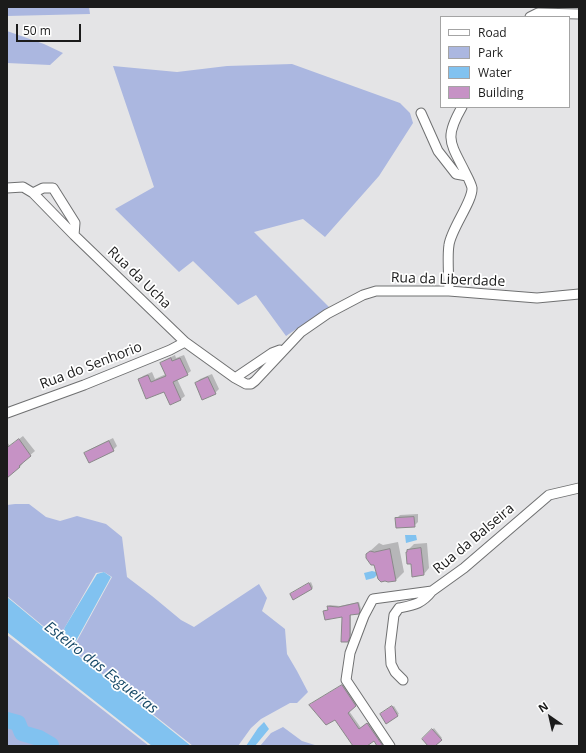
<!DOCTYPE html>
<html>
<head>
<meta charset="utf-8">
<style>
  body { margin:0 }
  #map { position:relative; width:586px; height:753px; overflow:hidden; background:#e4e4e6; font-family:"Open Sans",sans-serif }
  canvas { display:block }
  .frame { position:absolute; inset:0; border:8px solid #1b1b1b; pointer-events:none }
  .legend { position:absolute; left:440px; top:16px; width:130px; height:92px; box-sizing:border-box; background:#fff; border:1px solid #a4a4a4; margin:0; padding:5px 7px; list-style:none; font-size:12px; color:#1b1b1b }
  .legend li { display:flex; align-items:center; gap:8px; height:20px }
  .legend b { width:20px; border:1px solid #a4a4a4 }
  .north { position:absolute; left:530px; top:697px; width:40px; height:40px; -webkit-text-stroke:3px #fff; paint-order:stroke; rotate:326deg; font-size:11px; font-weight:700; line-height:16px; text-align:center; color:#1b1b1b }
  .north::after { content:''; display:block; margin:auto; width:14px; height:18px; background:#1b1b1b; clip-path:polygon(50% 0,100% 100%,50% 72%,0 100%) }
  .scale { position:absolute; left:16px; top:24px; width:65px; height:18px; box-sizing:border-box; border:2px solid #1b1b1b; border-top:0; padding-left:5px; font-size:12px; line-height:14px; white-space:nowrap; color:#1b1b1b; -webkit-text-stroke:3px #fff; paint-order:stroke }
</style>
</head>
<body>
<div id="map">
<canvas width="586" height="753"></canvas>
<div class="frame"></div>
<ul class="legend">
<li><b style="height:5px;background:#fff"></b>Road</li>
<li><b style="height:11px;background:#abb7e0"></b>Park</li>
<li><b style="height:11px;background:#81c2f0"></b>Water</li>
<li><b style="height:11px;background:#c692c5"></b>Building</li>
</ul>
<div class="north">N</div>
<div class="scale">50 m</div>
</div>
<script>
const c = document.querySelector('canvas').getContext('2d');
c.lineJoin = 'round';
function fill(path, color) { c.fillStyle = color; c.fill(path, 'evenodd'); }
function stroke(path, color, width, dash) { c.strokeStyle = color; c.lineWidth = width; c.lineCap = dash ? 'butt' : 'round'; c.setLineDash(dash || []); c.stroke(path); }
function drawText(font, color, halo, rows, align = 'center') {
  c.font = font + ' "Open Sans",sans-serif'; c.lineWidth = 3.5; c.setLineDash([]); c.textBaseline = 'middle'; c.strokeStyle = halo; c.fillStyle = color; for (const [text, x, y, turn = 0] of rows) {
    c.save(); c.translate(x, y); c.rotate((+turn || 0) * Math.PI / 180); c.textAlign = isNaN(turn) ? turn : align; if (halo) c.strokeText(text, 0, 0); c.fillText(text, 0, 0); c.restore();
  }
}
fill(new Path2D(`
  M7,7H89L90,14L7,16Z
  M7,31L44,44L63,53L50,65L7,63Z
  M292,64L400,103L410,113L413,123L379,176L325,237L303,219L254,232L329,307L286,336L256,295L238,305L193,261L179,272L115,209L154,187L113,66L177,72L227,66Z
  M15,504H29L46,517L60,521L77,516L106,524L122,537L127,577L152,596L181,620L194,627L259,584L267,598L262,611L285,629L287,654L297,671L308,692L297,703H290L261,719L251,728L238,746H193L72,650L112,577L104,572L96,573L65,627L60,640L7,596V505Z
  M7,635L149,746H7Z
  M283,727L302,741L318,746H260L271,733Z`), '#abb7e0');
fill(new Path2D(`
  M405,535H416L417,540L406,543Z
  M372,571L376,572L377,575L374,578L366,580L364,573Z
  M104,572L111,577L71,650L191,746H152L7,632V597L60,641L65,627L97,574Z
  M264,722L269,729L255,746H246L258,728Z`), '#81c2f0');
fill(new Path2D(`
  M175,355L176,358L184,355L191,371L187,374L177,379L185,396L181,399L171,404L165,390L140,379L143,376L152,372L155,379L166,374L161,363L165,360Z
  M212,374L219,389L215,393L196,383L200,379Z
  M23,436L35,451L22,462L23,463L20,467L7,472V442L10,446Z
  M113,438L117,446L113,450L85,454L89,450Z
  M418,514V522L414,526L396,519L400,515Z
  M398,542L404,572L396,580L388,581L375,564L369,552L379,543L383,545Z
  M427,543L429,568L424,574L411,563L408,550L414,544Z
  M311,582L313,587L312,589L291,594Z
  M359,602L361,609L360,611L351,614V634L349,639L343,616L324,611L329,609L328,606L330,605L340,606Z
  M344,684L357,704L349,711L361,728L369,722L385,746H378L374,740L365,746H355L336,718L312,703Z
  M394,706L399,714L397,715L383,713Z
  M434,728L442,738L433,746H430L423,739Z`), '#0003');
stroke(new Path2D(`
  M7,720L18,723L22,733L39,738L51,745L50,746`), '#81c2f0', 16);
const building = new Path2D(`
  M171,358L172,361L180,358L188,375L173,382L181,400L170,405L164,392L146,399L138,379L148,375L151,382L166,376L160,363Z
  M208,377L216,394L202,400L195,383Z
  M19,439L31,456L19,466L20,467L7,478V448Z
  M109,441L114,451L89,463L84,453Z
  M414,517L415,527L396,528L395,518Z
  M421,548L424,575L412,577L411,564H407L406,552H407V550Z
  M390,549L396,581L388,582L385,581L381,582L378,579L374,565H371L366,558V554L370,551L374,552Z
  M309,583L312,589L293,600L290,594Z
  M358,603L360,611L359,614L350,615V637L348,642H341L342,617L325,620L323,611L328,610L327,606L338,607Z
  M342,685L356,706L348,713L359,729L367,723L383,746H377L374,741L367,746H353L335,720L326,725L309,705Z
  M392,706L398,716L386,724L380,714Z
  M432,729L442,740L435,746H428L422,739Z`);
fill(building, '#c692c5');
stroke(building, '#898889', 1);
const street = new Path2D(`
  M530,17L538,13L579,14
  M421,113L438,151L456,174L467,176
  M7,188L23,187L33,193L74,235L185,342L235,378L246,384H251L255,381L301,332L327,314L363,295L376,291H449L537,298L579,294
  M33,193L43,188H53L75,223L74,235
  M449,291C449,277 447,257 449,245C451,229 473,201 472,188C471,183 467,176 465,172C450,142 444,138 462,107
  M235,378L272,353L280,350
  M7,413L84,385L170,350L185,342
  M403,680L395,672L391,664L390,647L394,615L399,608C414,605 422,604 432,591
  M390,746L346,680L350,653L364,616L373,599L432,591L464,568L549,495L579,488`);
stroke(street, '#6f7071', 11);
stroke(street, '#fff', 9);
drawText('14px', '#1b1b1b', '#fff', [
  ["Rua da Ucha",139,278,44],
  ["Rua da Liberdade",448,280,2],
  ["Rua do Senhorio",91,366,-21],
  ["Rua da Balseira",474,539,-40]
]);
drawText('italic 15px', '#174968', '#fff', [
  ["Esteiro das Esgueiras",101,668,38]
]);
</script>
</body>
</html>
